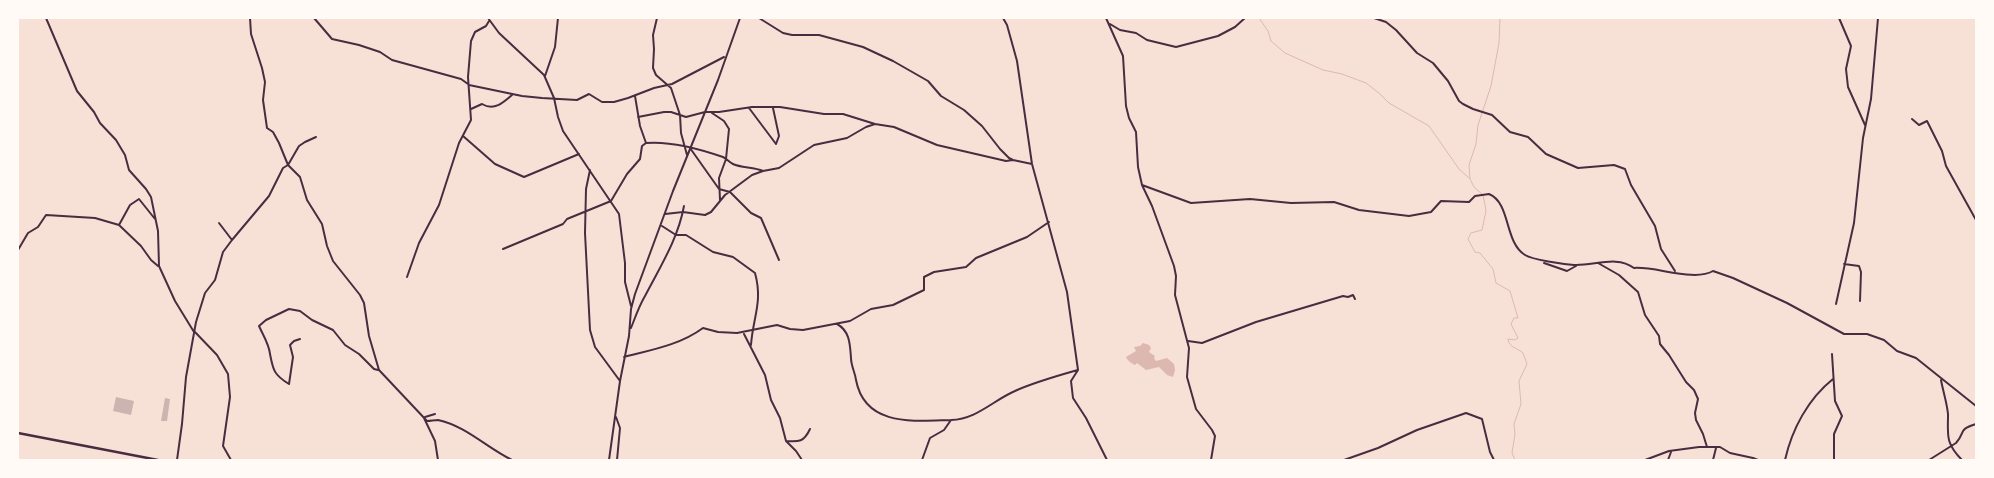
<!DOCTYPE html>
<html>
<head>
<meta charset="utf-8">
<style>
  body { margin:0 }
  #map { position:relative; width:1994px; height:478px; overflow:hidden; background:#f7e1d7; font-family:"Sofia Sans Condensed",sans-serif }
  canvas { display:block }
  .frame { position:absolute; inset:0; border:19px solid #fffaf5; pointer-events:none }
</style>
</head>
<body>
<div id="map">
<canvas width="1994" height="478"></canvas>
<div class="frame"></div>
</div>
<script>
const c = document.querySelector('canvas').getContext('2d');
c.lineJoin = 'round';
function fill(path, color) { c.fillStyle = color; c.fill(path, 'evenodd'); }
function stroke(path, color, width, dash) { c.strokeStyle = color; c.lineWidth = width; c.lineCap = dash ? 'butt' : 'round'; c.setLineDash(dash || []); c.stroke(path); }
fill(new Path2D(`
  M1143,343L1149,345L1151,348L1149,352L1155,356L1154,358L1156,361L1167,358L1174,364L1175,370L1173,377L1167,375L1159,367L1146,370L1137,363L1135,365C1131,363 1127,360 1126,357L1136,351L1134,347L1140,346Z`), '#dcb8b0');
stroke(new Path2D(`
  M1259,18L1268,31L1271,41L1285,53L1323,70L1342,74L1366,83L1380,94L1389,103L1429,126L1459,169L1469,178
  M1500,18L1499,43L1491,86L1478,125L1476,144L1469,165L1470,179L1474,187L1483,195L1485,205L1486,211L1482,230L1471,233L1468,239L1475,252L1480,253L1493,269L1496,283L1510,291L1518,318H1514L1511,324L1518,338L1515,340L1508,339C1509,348 1518,348 1523,353L1527,364L1519,381L1521,404L1514,424L1515,434L1512,453L1515,460`), '#dcb8b0', 1);
fill(new Path2D(`
  M116,397L134,401L131,415L113,411Z
  M165,398L170,399L167,421H161Z`), '#ccb4b1');
stroke(new Path2D(`
  M46,18L77,91L94,112L100,123L116,140L125,155L129,170L146,189L151,197L158,231L159,266L175,301L194,332
  M250,18L251,34L262,68L265,82L263,100L267,128L273,132L279,143L288,165L300,177L307,200L322,224L327,246L333,261L360,295L364,303L369,336L379,370L427,421C431,421 434,420 438,420C466,426 487,448 512,460
  M314,18L332,39L359,45L380,52L392,60L461,79L468,84
  M488,18L499,33L544,75L554,98L558,117L563,131L619,214L625,263V282L631,306
  M657,18L653,35L654,49L653,68L656,75L671,88L680,115L681,133L687,155
  M759,18L783,33L792,35H819L863,47L893,61L928,81L941,96L964,110L982,126L1000,149L1009,158L1013,160L1032,164
  M1003,18L1007,25L1017,61L1032,164L1067,292L1078,370L1071,381L1073,398L1086,418L1107,460
  M1106,18L1123,56L1126,106L1129,118L1136,132L1138,167L1142,185L1152,206L1174,266L1176,276L1175,295L1189,348L1187,377L1196,409L1212,430L1215,436L1211,460
  M1374,18L1386,22L1396,30L1417,53L1433,63L1448,81L1459,101L1463,104L1473,109L1492,115L1510,132L1528,137L1546,154L1578,168L1614,165L1625,169L1631,185L1655,226L1661,249L1675,271
  M1839,18L1851,46L1846,69L1848,87L1865,125
  M1110,24L1120,30L1136,33L1147,40L1176,47L1218,36L1235,27L1245,18
  M545,76L555,47L558,18
  M469,85L522,96L542,98L577,100L589,94L602,102H614L628,98L654,88L672,84L724,57
  M635,96L640,126L646,143
  M749,108L776,144
  M773,108L779,136L776,144
  M471,109L482,104C494,111 503,103 512,95
  M712,113L724,121L729,129L726,159L719,178L720,200
  M638,117L664,112H671L686,117L705,112H719L752,107H780L824,114H843L875,124
  M1912,119L1919,125L1927,121L1942,151L1946,166L1976,220
  M463,136L495,164L524,177L579,154
  M690,148L719,189L730,192L751,213L761,218L779,260
  M590,170L586,189L585,233L590,330L595,347L620,381
  M1142,185L1191,203L1250,199L1291,203L1334,202L1359,210L1409,216L1431,212L1441,201L1469,202L1475,196L1489,194C1511,203 1504,242 1525,255C1533,260 1563,264 1574,265C1594,266 1617,255 1634,268C1655,266 1694,282 1713,271L1733,278L1787,303L1844,334H1867L1884,340L1897,351L1916,358L1976,406
  M665,214L683,212L705,215L711,212L725,195L752,175L763,171L779,168L814,145L847,138L866,127L875,124L894,127L937,145L1006,161L1013,160
  M119,225L130,205L139,199L155,219
  M662,226L676,235H686L713,252L733,257L755,273C763,302 753,317 751,345
  M232,240L269,196L283,168L288,165L299,146L305,142L316,137
  M503,249L563,224L567,219L611,201L627,174L640,159L642,146L646,143C670,141 700,149 723,157C727,159 729,162 733,164C741,168 754,167 763,171
  M18,250L28,233L38,227L46,215L95,218L119,225L141,246L151,260L158,266
  M1544,263L1567,271L1576,266
  M1598,263L1619,275L1638,292L1645,315L1659,336L1660,344L1669,355L1686,382L1694,390L1698,399L1695,413L1696,420L1703,434L1707,447
  M1844,264L1859,266L1861,272L1860,301
  M407,277L419,243L439,205L459,143L471,120L468,77L471,41L475,32L486,26L489,21
  M1836,304L1854,223L1863,138L1871,99L1878,18
  M837,324C850,331 850,345 851,358C851,366 855,372 856,380C865,427 914,421 951,420
  M631,328C635,318 639,306 645,296C660,267 678,239 684,206
  M194,331L217,355L228,374L230,397L223,446L231,460
  M744,334L765,375L771,400L780,418L786,441L796,451L802,460
  M300,339L294,341L290,345L293,357L289,384C274,375 273,370 270,354C269,344 263,335 259,326L266,320L289,309L300,311L312,320L333,330L345,345L359,354L374,369L378,370
  M1188,341L1202,343L1256,322L1343,296L1348,297L1353,295L1355,299
  M1832,354L1835,401L1842,416L1834,434V460
  M624,357C651,350 680,345 703,328L718,332L737,333L777,325L790,329L803,330L850,321L871,309L893,305L924,290V277L934,272L966,267L976,258L1027,237L1049,222
  M1941,380C1943,391 1947,403 1948,414C1948,435 1945,443 1962,460
  M425,417L435,414
  M616,417L620,428L617,460
  M424,418L435,441L438,460
  M786,441C799,442 804,442 810,429
  M177,460L182,424L186,377L196,322L205,293L215,280L223,252L232,240L219,223
  M609,460L620,381L629,336L631,309L635,294L673,191L718,80L740,18
  M922,460L930,438L944,430L951,420C977,419 992,401 1015,391C1035,382 1057,376 1078,370
  M930,460H934
  M947,460H954
  M1344,460L1378,448L1417,430L1466,413L1482,419L1490,452L1494,460
  M1645,460L1669,451L1699,447H1720L1730,453L1753,458L1758,460
  M1668,460L1671,452
  M1713,460L1716,448
  M1785,460C1792,429 1808,399 1833,379
  M1929,460L1956,443C1966,432 1957,430 1976,424`), '#4a2c40', 2);
stroke(new Path2D(`
  M18,433L158,460`), '#4a2c40', 2.5);
</script>
</body>
</html>
